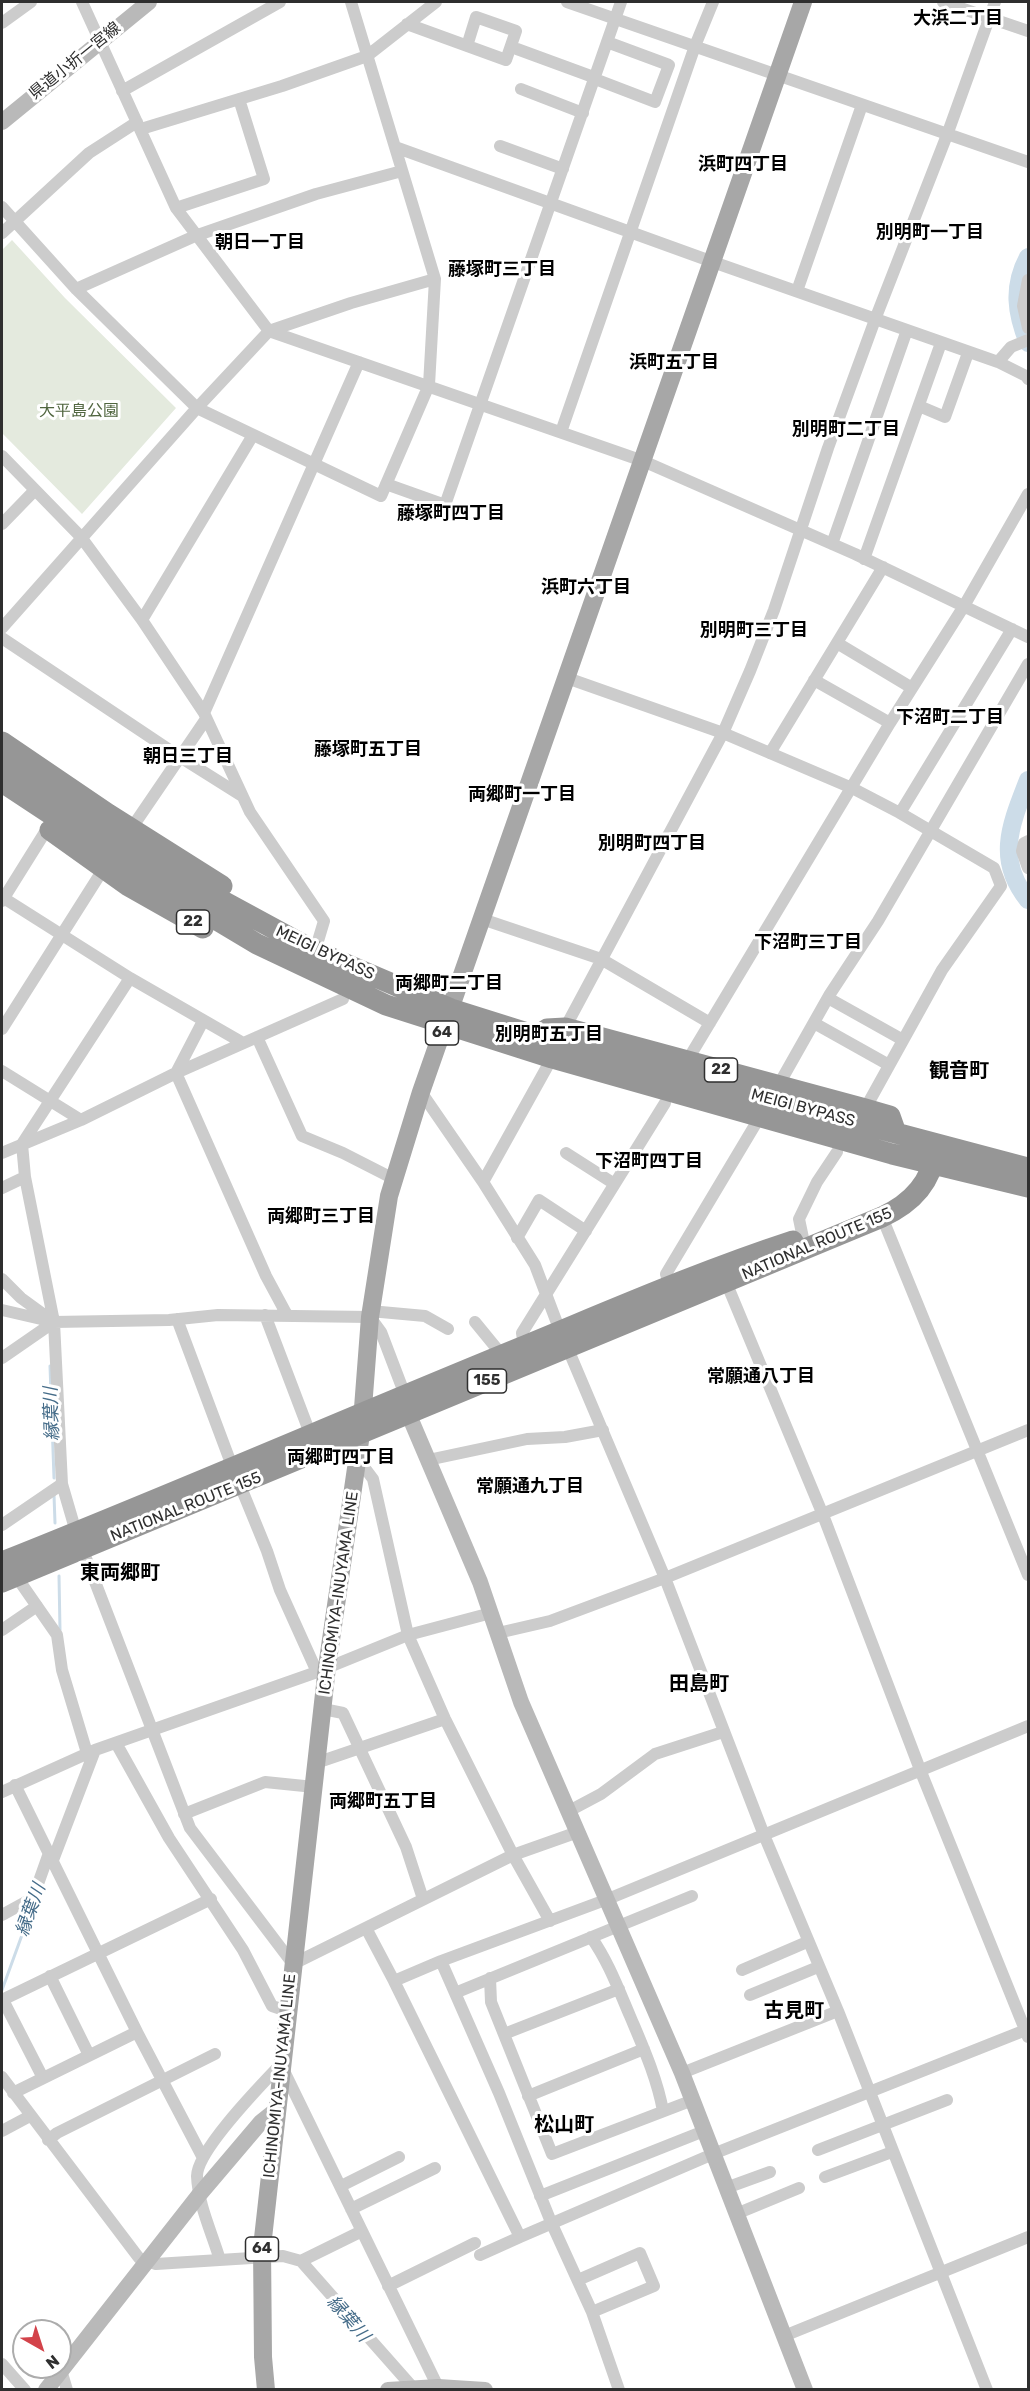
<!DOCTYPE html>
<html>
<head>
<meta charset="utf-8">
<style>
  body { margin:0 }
  #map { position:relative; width:1030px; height:2391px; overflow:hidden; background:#fff; font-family:Rubik,sans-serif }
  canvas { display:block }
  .frame { position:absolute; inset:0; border:3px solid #2f2f2f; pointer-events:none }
  .north { position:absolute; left:12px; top:2319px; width:60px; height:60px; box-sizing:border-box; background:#fff; border:2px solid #acacac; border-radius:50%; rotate:141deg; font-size:16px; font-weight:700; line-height:24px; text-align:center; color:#2f2f2f }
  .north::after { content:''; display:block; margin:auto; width:21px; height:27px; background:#d3434a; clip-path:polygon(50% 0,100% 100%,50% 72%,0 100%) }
</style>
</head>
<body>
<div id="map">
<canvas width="1030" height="2391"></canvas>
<div class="frame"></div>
<div class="north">N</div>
</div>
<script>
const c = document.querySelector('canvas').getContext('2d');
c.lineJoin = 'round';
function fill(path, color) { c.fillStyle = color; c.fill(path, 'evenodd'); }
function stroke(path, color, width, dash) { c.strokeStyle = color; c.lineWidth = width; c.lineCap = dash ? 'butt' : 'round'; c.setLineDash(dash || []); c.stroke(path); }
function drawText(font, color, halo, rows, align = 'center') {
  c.font = font + ' Rubik,"Noto Sans JP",sans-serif'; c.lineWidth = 6; c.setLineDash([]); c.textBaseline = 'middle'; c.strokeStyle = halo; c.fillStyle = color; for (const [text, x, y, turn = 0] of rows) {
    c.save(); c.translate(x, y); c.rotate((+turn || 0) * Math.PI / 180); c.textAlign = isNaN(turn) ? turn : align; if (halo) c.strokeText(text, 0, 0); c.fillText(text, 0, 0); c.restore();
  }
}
fill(new Path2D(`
  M12,240L65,298L176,408L82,514L2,433V250Z`), '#e4eade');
stroke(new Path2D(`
  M50,1366L54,1478
  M54,1495L55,1523
  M59,1576L60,1630
  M2,1990L34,1902`), '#ccdce8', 3);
stroke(new Path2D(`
  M1028,257C1012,287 1016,313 1028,343
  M1028,780C1011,824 995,859 1028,900`), '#ccdce8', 18);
stroke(new Path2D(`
  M82,2L176,208L269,331L643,461L855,554L1028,637
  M567,2L1028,162
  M943,2L1028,31
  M2,23L31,2
  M407,24L506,60L516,31L476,17L467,46
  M517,49L596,78
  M595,79L655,102L669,65L607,42
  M521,89L583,113
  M122,91L280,2
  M141,129L282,86L367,56L436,2
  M500,146L563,169
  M395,147L713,262L998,362L1011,347L1028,340
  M2,207L76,289L197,408L381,496L429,385L435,279L351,2
  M176,208L264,179L239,99
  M2,233L89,153L137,122
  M1028,280L1023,306L1028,328
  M76,289L195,236L316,194L402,171
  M797,291L862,105
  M998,362L1026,376L1028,379
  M919,406L945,417L968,353
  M561,432L695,46L713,2
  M2,456L81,537L142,620L204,713L250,812L324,921L315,951
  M386,484L445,505L621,2
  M2,524L35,490
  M832,544L907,330
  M864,559L941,343
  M142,620L253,435
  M2,628L197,408L269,331L351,303L435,279
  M2,638L180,757L242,796
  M837,643L912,688
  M567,678L723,733L852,788L900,813L994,868L1001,886L942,970L865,1109
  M814,680L890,723
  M204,713L359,362
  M770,753L883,567
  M900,813L1012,629
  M131,829L206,719
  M1028,841L1024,843L1022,851L1028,868
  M2,897L130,978L243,1043
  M2,901L47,829
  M482,919L601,959L710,1023
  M828,998L903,1040
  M203,1021L176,1073L266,1276L287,1315
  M814,1023L889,1065
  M565,1028L723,733L750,671L774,610L828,448L876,317L947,135L995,2
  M2,1029L104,868
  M257,1037L302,1136L343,1153L394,1179
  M687,1061L890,723L964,606L1028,494
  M2,1071L81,1120
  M778,1086L830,994L878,921L1028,664
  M421,1092L483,1182L535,1265L560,1331
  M2,1153L81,1120L176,1073L343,999
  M566,1153L613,1183
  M483,1182L552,1058
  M2,1188L25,1177
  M882,1217L1028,1575
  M517,1238L539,1200L586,1231
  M803,1238L799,1219L817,1182L837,1152
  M2,1279L21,1298L54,1322L2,1358
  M726,1282L823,1515L921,1772L1028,2037
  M670,1286L666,1274L755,1125
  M2,1310L54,1322L169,1320L218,1315L370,1317L381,1332L405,1395
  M370,1311L425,1316L448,1329
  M265,1315L311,1436
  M177,1319L232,1466
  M475,1322L502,1355
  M524,1346L522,1333L665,1103
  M568,1349L665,1578L764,1835L838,2011L987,2390
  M358,1459L373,1479L408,1635L445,1719L513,1855L550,1921
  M428,1460L527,1439L565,1437L603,1430
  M240,1485L267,1551L280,1590L317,1672
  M2,1525L62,1484
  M76,1532L62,1484L54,1322L25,1177L22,1144L130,978
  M82,1548L190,1828L293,1964L513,1855L578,1832
  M16,1576L57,1635L62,1670L87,1753
  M2,1630L37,1606
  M498,1633L550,1621L665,1578L1028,1430
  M323,1709L343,1713L406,1847L423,1899
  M116,1743L169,1838L243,1950L272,2006L287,2011
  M316,1763L445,1719
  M15,1785L137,2032L203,2158
  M2,1792L95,1750L317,1672L408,1635L491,1613
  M569,1811L601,1794L655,1754L723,1732
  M184,1814L265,1782L314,1787
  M53,1860L95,1750
  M2,1915L33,1898L49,1853
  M366,1928L394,1981L441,1961L608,1899L1028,1726
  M591,1937C608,1961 618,1988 630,2016C643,2047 657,2078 663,2111
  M441,1961L499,2093L551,2222L592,2312L619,2390
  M742,1970L807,1942
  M50,1976L89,2055
  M490,1978L491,2002L552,2154L693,2100
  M394,1981L520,2237L713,2154L1028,2029
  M455,1993L692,1896
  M750,1995L818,1967
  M2,2000L211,1899
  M3,2000L43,2078
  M504,2034L619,1989
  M282,2067L438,2387
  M682,2073L838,2011
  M2,2077L139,2258L156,2264L283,2256L301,2261L415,2390
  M13,2093L137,2032
  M528,2096L644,2049
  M2,2131L30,2116
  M48,2140L57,2133L215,2054
  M818,2150L947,2100
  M825,2177L892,2152
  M341,2186L399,2157
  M726,2188L770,2172
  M540,2196L704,2131
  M351,2209L435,2168
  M736,2214L799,2188
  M480,2255L520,2237
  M220,2260C212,2233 198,2204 197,2176C197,2150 263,2083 282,2063
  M301,2261L362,2231
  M578,2280L640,2253L654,2286L592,2312
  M388,2286L475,2243
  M784,2336L1028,2237
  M2,2364L25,2390
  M61,2370L67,2390`), '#ccc', 12);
stroke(new Path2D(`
  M2,122L149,2
  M408,1413L480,1582L521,1702L682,2073L805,2390
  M46,2390L199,2195L261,2122L276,2110
  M388,2390L438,2387L485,2390`), '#b9b9b9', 16);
stroke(new Path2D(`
  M266,2390L263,2357L262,2247L327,1667L361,1434L370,1317L389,1196L421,1092L803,2`), '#a7a7a7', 18);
stroke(new Path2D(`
  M2,742L108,814L222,886
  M2,759L173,874L315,951L451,1009L575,1048L1028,1168
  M2,782L155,883L257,944L386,1005L552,1058L892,1154L1028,1187
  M50,830L127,885L203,928
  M537,1036L547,1029L565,1028L865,1109L890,1116L896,1133
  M2,1562C176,1493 348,1418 522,1347C612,1310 701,1271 793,1241
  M2,1582C295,1461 588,1338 882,1217C910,1204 931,1184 935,1152`), '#969696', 21);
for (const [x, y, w] of [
  [193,922,33],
  [442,1033,33],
  [721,1070,33],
  [487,1381,39],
  [262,2249,33]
]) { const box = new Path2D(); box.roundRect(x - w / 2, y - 12, w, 24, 4.5); c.fillStyle = '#fff'; c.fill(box); stroke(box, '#2f2f2f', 1.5); }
drawText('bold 15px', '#2f2f2f', null, [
  ["22",193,922],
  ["64",442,1033],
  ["22",721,1070],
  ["155",487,1381],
  ["64",262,2249]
]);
drawText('16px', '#2f2f2f', '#fff', [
  ["県道小折一宮線",75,61,-39],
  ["MEIGI BYPASS",325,953,25],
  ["MEIGI BYPASS",803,1108,15],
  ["NATIONAL ROUTE 155",817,1244,-23],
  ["NATIONAL ROUTE 155",186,1507,-22],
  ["ICHINOMIYA-INUYAMA LINE",339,1593,-82],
  ["ICHINOMIYA-INUYAMA LINE",280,2076,-84]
]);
drawText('16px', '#516640', '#fff', [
  ["大平島公園",79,411]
]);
drawText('bold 18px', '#000', '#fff', [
  ["大浜二丁目",958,19],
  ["浜町四丁目",743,165],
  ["別明町一丁目",930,233],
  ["朝日一丁目",260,243],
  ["藤塚町三丁目",502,270],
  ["浜町五丁目",674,363],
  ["別明町二丁目",846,430],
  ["藤塚町四丁目",451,514],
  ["浜町六丁目",586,588],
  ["別明町三丁目",754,631],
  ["下沼町二丁目",950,718],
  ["藤塚町五丁目",368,750],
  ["朝日三丁目",188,757],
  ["両郷町一丁目",522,795],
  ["別明町四丁目",652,844],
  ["下沼町三丁目",808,943],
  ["両郷町二丁目",449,984],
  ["別明町五丁目",549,1035],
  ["下沼町四丁目",649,1162],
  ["両郷町三丁目",321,1217],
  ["常願通八丁目",761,1377],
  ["両郷町四丁目",341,1458],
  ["常願通九丁目",530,1487],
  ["両郷町五丁目",383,1802]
]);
drawText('italic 18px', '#456c89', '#fff', [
  ["縁葉川",52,1414,-92],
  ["縁葉川",31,1910,-70],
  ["縁葉川",348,2319,49]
]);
drawText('bold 20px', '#000', '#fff', [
  ["観音町",959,1071],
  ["東両郷町",120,1573],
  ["田島町",699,1684],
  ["古見町",794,2011],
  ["松山町",564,2125]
]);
</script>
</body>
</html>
